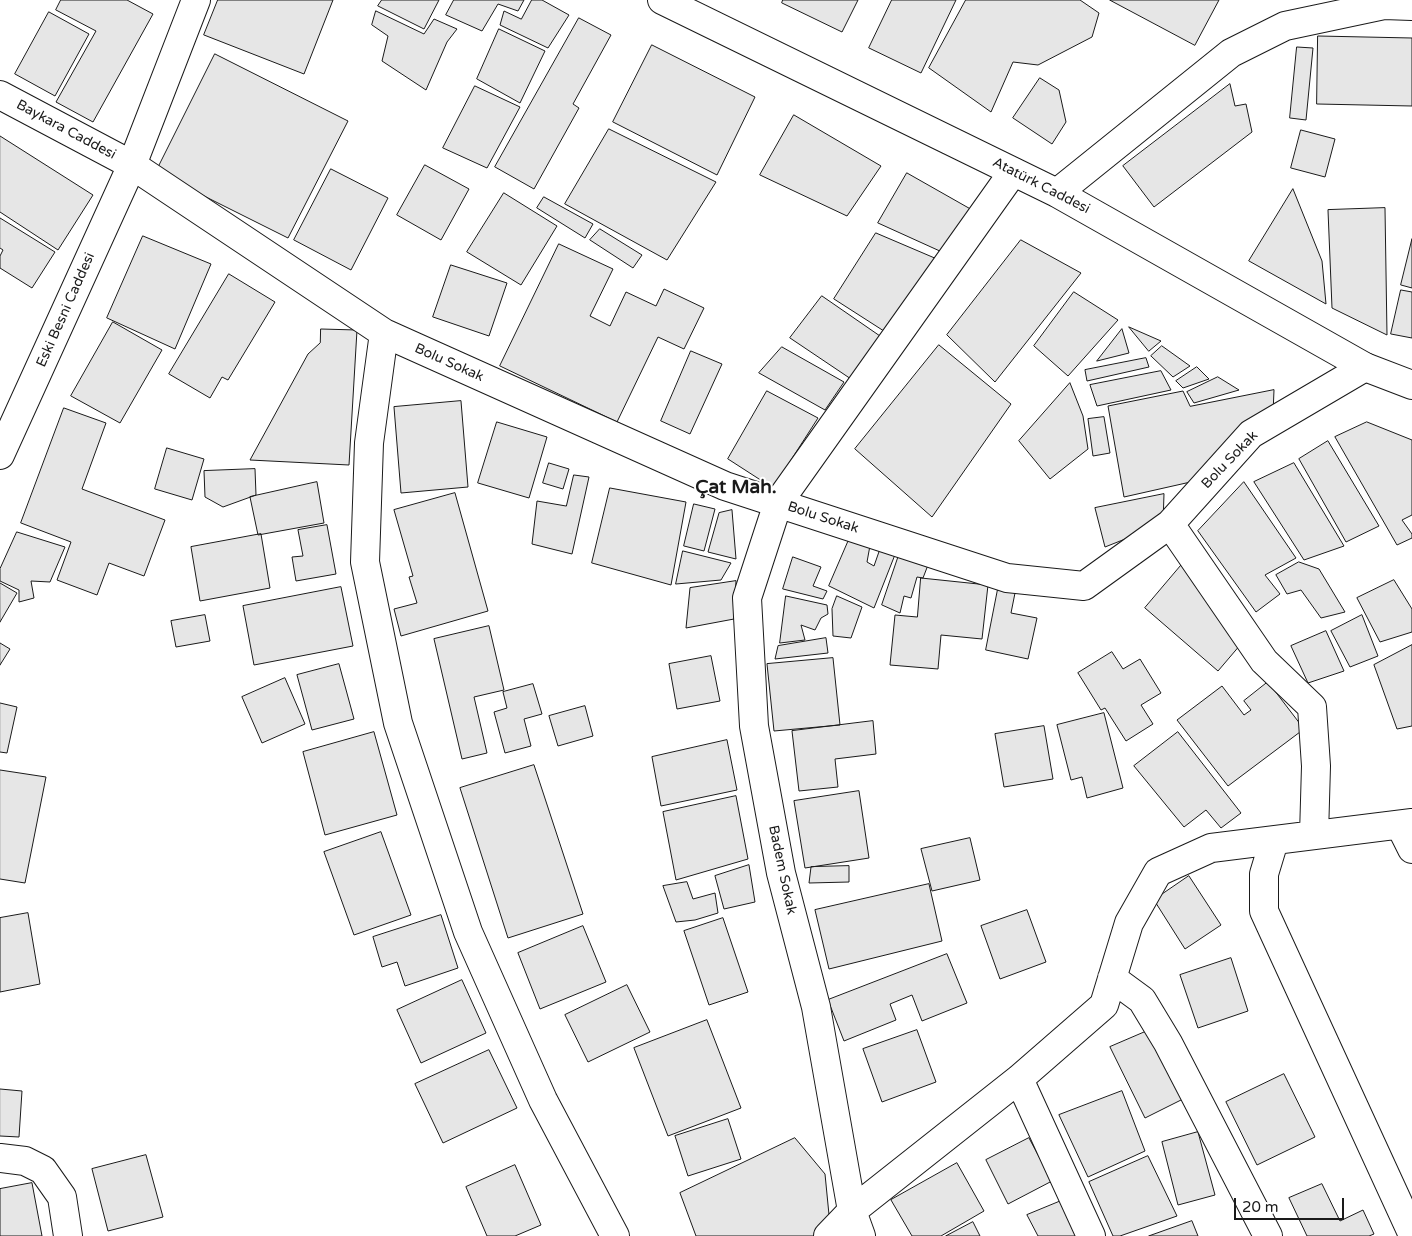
<!DOCTYPE html>
<html>
<head>
<meta charset="utf-8">
<style>
  body { margin:0 }
  #map { position:relative; width:1412px; height:1236px; overflow:hidden; background:#fff; font-family:"Varela Round",sans-serif }
  canvas { display:block }
  .scale { position:absolute; left:1234px; top:1198px; width:110px; height:22px; box-sizing:border-box; border:2px solid #1a1a1a; border-top:0; padding-left:6px; font-size:15px; line-height:18px; white-space:nowrap; color:#1a1a1a; -webkit-text-stroke:4px #fff; paint-order:stroke }
</style>
</head>
<body>
<div id="map">
<canvas width="1412" height="1236"></canvas>
<div class="scale">20 m</div>
</div>
<script>
const c = document.querySelector('canvas').getContext('2d');
c.lineJoin = 'round';
function fill(path, color) { c.fillStyle = color; c.fill(path, 'evenodd'); }
function stroke(path, color, width, dash) { c.strokeStyle = color; c.lineWidth = width; c.lineCap = dash ? 'butt' : 'round'; c.setLineDash(dash || []); c.stroke(path); }
function drawText(font, color, halo, rows, align = 'center') {
  c.font = font + ' "Varela Round",sans-serif'; c.lineWidth = 4; c.setLineDash([]); c.textBaseline = 'middle'; c.strokeStyle = halo; c.fillStyle = color; for (const [text, x, y, turn = 0] of rows) {
    c.save(); c.translate(x, y); c.rotate((+turn || 0) * Math.PI / 180); c.textAlign = isNaN(turn) ? turn : align; if (halo) c.strokeText(text, 0, 0); c.fillText(text, 0, 0); c.restore();
  }
}
const building = new Path2D(`
  M61,0H127L153,14L93,122L56,102L96,31L56,10Z
  M218,0H333L304,74L204,35Z
  M382,0H439L424,29L378,6Z
  M454,0H524L518,11L498,4L482,31L446,15Z
  M532,0H542L569,15L548,48L500,25L504,11L521,19Z
  M783,0H858L842,32L782,3Z
  M892,0H956L921,73L869,48Z
  M966,0H1080L1099,13L1092,37L1038,65L1013,62L991,112L929,68Z
  M1110,0H1219L1195,45Z
  M376,11L424,34L434,19L457,29L447,42L426,90L382,61L388,36L372,25Z
  M49,12L89,34L55,96L15,74Z
  M579,18L611,35L573,104L579,108L534,189L495,167Z
  M499,29L545,51L520,103L477,79Z
  M1318,36L1412,38V106L1317,104Z
  M652,45L755,97L717,175L613,122Z
  M1297,47L1313,48L1306,120L1290,118Z
  M215,54L348,121L288,238L156,172Z
  M1040,78L1059,90L1066,122L1052,144L1013,118Z
  M1230,84L1235,106L1246,104L1252,132L1154,207L1123,166Z
  M475,86L520,107L487,168L443,148Z
  M794,115L881,166L847,216L760,175Z
  M609,129L716,182L667,260L565,204Z
  M1301,130L1335,139L1325,177L1291,168Z
  M0,136L93,195L58,250L0,212Z
  M425,165L469,189L441,240L397,215Z
  M331,169L388,198L351,270L294,240Z
  M907,173L974,211L942,252L878,223Z
  M1293,189L1322,261L1326,304L1249,261Z
  M504,193L557,226L521,285L467,252Z
  M544,197L593,224L585,238L537,208Z
  M1385,208L1387,335L1332,308L1328,210Z
  M0,218L55,252L32,288L0,268V256L3,250L0,248Z
  M600,229L642,255L633,268L590,240Z
  M876,233L937,259L887,333L834,299Z
  M143,236L211,264L175,349L107,318Z
  M1412,239V288L1401,285Z
  M1021,240L1081,273L995,382L947,335Z
  M559,244L613,269L590,316L610,326L626,292L656,306L664,289L704,308L684,349L658,337L617,422L500,366Z
  M451,265L507,283L489,336L433,317Z
  M229,274L275,302L228,380L222,377L210,398L169,374Z
  M1401,290L1412,292V338L1391,334Z
  M1074,292L1118,320L1068,376L1034,346Z
  M822,296L880,336L851,379L790,338Z
  M113,322L162,350L120,423L71,396Z
  M1129,327L1161,341L1149,351Z
  M321,329L357,330L349,465L250,460L308,354L320,343Z
  M1122,329L1129,353L1097,361Z
  M939,345L1011,404L932,517L855,449Z
  M1162,346L1190,366L1173,377L1151,356Z
  M782,347L844,382L825,410L759,373Z
  M691,351L722,364L690,434L661,421Z
  M1146,358L1149,367L1087,381L1085,370Z
  M1197,367L1209,379L1183,388L1176,381Z
  M1161,371L1171,390L1097,406L1090,385Z
  M1218,377L1239,390L1194,403L1187,392Z
  M1070,383L1083,416L1088,449L1050,479L1019,441Z
  M1274,390L1273,414L1195,481L1124,497L1108,406L1183,391L1190,406Z
  M767,391L818,418L773,488L728,459Z
  M461,401L468,487L401,493L394,407Z
  M64,408L106,423L82,489L165,520L144,576L109,563L97,595L57,580L71,542L21,523Z
  M1104,417L1110,453L1093,456L1088,419Z
  M497,422L547,437L529,498L478,483Z
  M1367,422L1412,440V515L1402,520L1412,534V538L1397,545L1335,437Z
  M1328,441L1379,526L1346,542L1299,459Z
  M167,448L204,459L192,500L155,489Z
  M549,463L569,469L563,489L543,483Z
  M1294,463L1344,546L1304,560L1254,482Z
  M255,469L256,495L223,507L205,497L204,471Z
  M574,475L589,477L572,554L532,544L537,501L566,506Z
  M317,482L324,523L258,535L250,497Z
  M1244,482L1296,558L1265,575L1280,594L1256,612L1198,531Z
  M610,488L686,502L671,585L592,563Z
  M455,493L488,611L401,636L394,609L417,603L409,577L413,576L394,510Z
  M1164,494L1163,524L1105,547L1095,508Z
  M694,504L715,509L704,551L684,546Z
  M732,510L736,559L708,552L719,513Z
  M327,525L336,574L296,581L292,557L303,556L298,530Z
  M17,532L65,547L50,582L31,581L34,598L19,602V590L0,581V569Z
  M261,534L270,588L200,601L191,547Z
  M851,535L871,540L867,562L874,566L882,543L898,547L874,608L829,586Z
  M683,551L731,563L721,580L676,584Z
  M900,552L928,565L923,578L917,577L911,598L904,596L900,613L882,605Z
  M793,557L821,567L813,586L827,591L823,599L783,589Z
  M1184,562L1241,644L1218,671L1145,608Z
  M1299,562L1319,569L1345,612L1321,618L1301,590L1287,594L1276,575Z
  M921,578L988,585L982,639L941,635L938,669L890,665L895,615L917,617Z
  M1394,580L1412,609V632L1380,642L1357,598Z
  M736,581L734,619L686,628L690,588Z
  M0,583L17,593L0,622Z
  M341,587L353,646L254,665L243,606Z
  M998,589L1015,593L1011,613L1037,618L1028,659L986,650Z
  M786,596L827,605L828,614L821,618L815,630L801,625L805,640L780,643Z
  M837,596L862,607L851,638L833,636L832,609Z
  M205,615L210,641L176,647L171,621Z
  M1362,615L1378,656L1350,667L1331,631Z
  M489,626L504,690L474,697L487,753L462,759L434,639Z
  M1326,631L1344,671L1308,683L1291,646Z
  M826,638L828,653L775,659L778,646Z
  M0,643L10,649L0,665Z
  M1412,645V726L1397,729L1374,665Z
  M1112,652L1123,669L1140,659L1161,693L1141,705L1153,724L1126,741L1105,708L1101,710L1078,673Z
  M711,656L720,701L677,709L669,664Z
  M833,658L840,725L774,731L767,664Z
  M339,664L354,719L312,730L297,675Z
  M285,678L305,724L262,743L242,697Z
  M1268,682L1304,729L1228,786L1177,720L1222,686L1244,715L1251,710L1244,701Z
  M533,684L542,714L524,719L531,746L505,753L494,712L507,708L503,692Z
  M0,703L17,707L7,753L0,752Z
  M585,706L593,736L558,746L549,716Z
  M1104,713L1123,788L1087,798L1082,777L1071,780L1057,725Z
  M873,721L876,754L835,759L838,787L799,791L792,731Z
  M1044,726L1053,779L1004,787L995,734Z
  M374,732L397,815L325,835L303,752Z
  M1178,732L1241,813L1221,828L1206,810L1184,827L1134,766Z
  M727,740L737,790L661,806L652,757Z
  M534,765L583,914L508,938L460,788Z
  M0,770L46,777L25,883L0,879Z
  M859,791L869,858L805,868L794,801Z
  M736,796L748,859L676,880L663,812Z
  M381,832L411,915L354,935L324,852Z
  M970,838L980,880L932,891L921,849Z
  M749,865L755,902L724,909L715,876Z
  M849,866V882L809,883L811,867Z
  M1189,876L1221,925L1185,949L1154,900Z
  M687,882L693,899L715,893L718,913L695,920L676,922L663,886Z
  M929,884L942,941L829,969L815,910Z
  M1027,910L1046,962L1000,979L981,926Z
  M28,913L40,984L0,992V918Z
  M441,915L458,968L405,986L397,962L382,967L373,937Z
  M723,918L748,992L709,1005L684,931Z
  M583,926L606,982L540,1009L518,953Z
  M947,954L967,1003L922,1021L912,995L890,1004L896,1020L844,1041L828,1000Z
  M1231,958L1248,1011L1198,1028L1180,975Z
  M462,980L486,1033L421,1063L397,1010Z
  M627,985L650,1032L588,1062L565,1015Z
  M707,1020L741,1108L668,1136L634,1048Z
  M1152,1029L1187,1097L1145,1118L1110,1047Z
  M917,1030L936,1082L882,1102L863,1049Z
  M489,1050L517,1108L443,1143L415,1084Z
  M1284,1074L1315,1137L1257,1165L1226,1102Z
  M0,1089L22,1091L19,1137L0,1136Z
  M1122,1091L1145,1151L1088,1177L1059,1115Z
  M728,1119L741,1159L688,1176L675,1136Z
  M1198,1132L1215,1195L1178,1205L1162,1142Z
  M795,1138L825,1174L830,1225L819,1236H696L680,1193Z
  M1029,1138L1052,1181L1008,1204L986,1160Z
  M146,1155L163,1217L108,1231L92,1169Z
  M1148,1156L1177,1216L1120,1236H1113L1089,1182Z
  M957,1163L984,1211L941,1236H912L891,1200Z
  M515,1165L541,1225L515,1236H487L466,1187Z
  M32,1183L42,1236H0V1189Z
  M1322,1184L1340,1221L1363,1210L1374,1234L1369,1236H1307L1289,1198Z
  M1061,1201L1085,1236H1038L1027,1215Z
  M1192,1221L1198,1236H1149Z
  M973,1222L980,1236H946Z`);
fill(building, '#e6e6e6');
stroke(building, '#1a1a1a', 1);
const street = new Path2D(`
  M132,165L384,333L725,486L1007,578L1084,586L1170,524L1251,434L1365,367
  M384,333L369,443L365,562L398,723L468,932L543,1100L615,1236
  M1170,524L1264,661L1312,707L1316,766L1314,835
  M1400,825L1412,849
  M1274,841L1264,874V911L1412,1233
  M1112,978L1142,1000L1168,1043L1268,1236
  M1019,1079L1091,1236
  M0,1158L25,1161L43,1170L62,1197L68,1236
  M828,1236L852,1211L1019,1079L1104,1005L1129,923L1158,872L1211,848L1412,823
  M861,1236L852,1211L816,1007L781,873L754,726L747,598L778,503L1013,172`);
const secondary = new Path2D(`
  M662,0L1057,193L1365,367L1412,385
  M0,95L132,165
  M1057,193L1231,53L1285,26L1384,5L1412,6
  M0,455L132,165L196,0`);
stroke(street, '#1a1a1a', 30);
stroke(secondary, '#1a1a1a', 30);
stroke(street, '#fff', 28);
stroke(secondary, '#fff', 28);
drawText('14px', '#1a1a1a', '#fff', [
  ["Baykara Caddesi",66,130,28],
  ["Atatürk Caddesi",1041,186,27],
  ["Eski Besni Caddesi",66,310,-66],
  ["Bolu Sokak",449,363,24],
  ["Bolu Sokak",1230,460,-46],
  ["Bolu Sokak",823,518,18],
  ["Badem Sokak",782,870,78]
]);
drawText('bold 19px', '#1a1a1a', '#fff', [
  ["Çat Mah.",736,488]
]);
</script>
</body>
</html>
